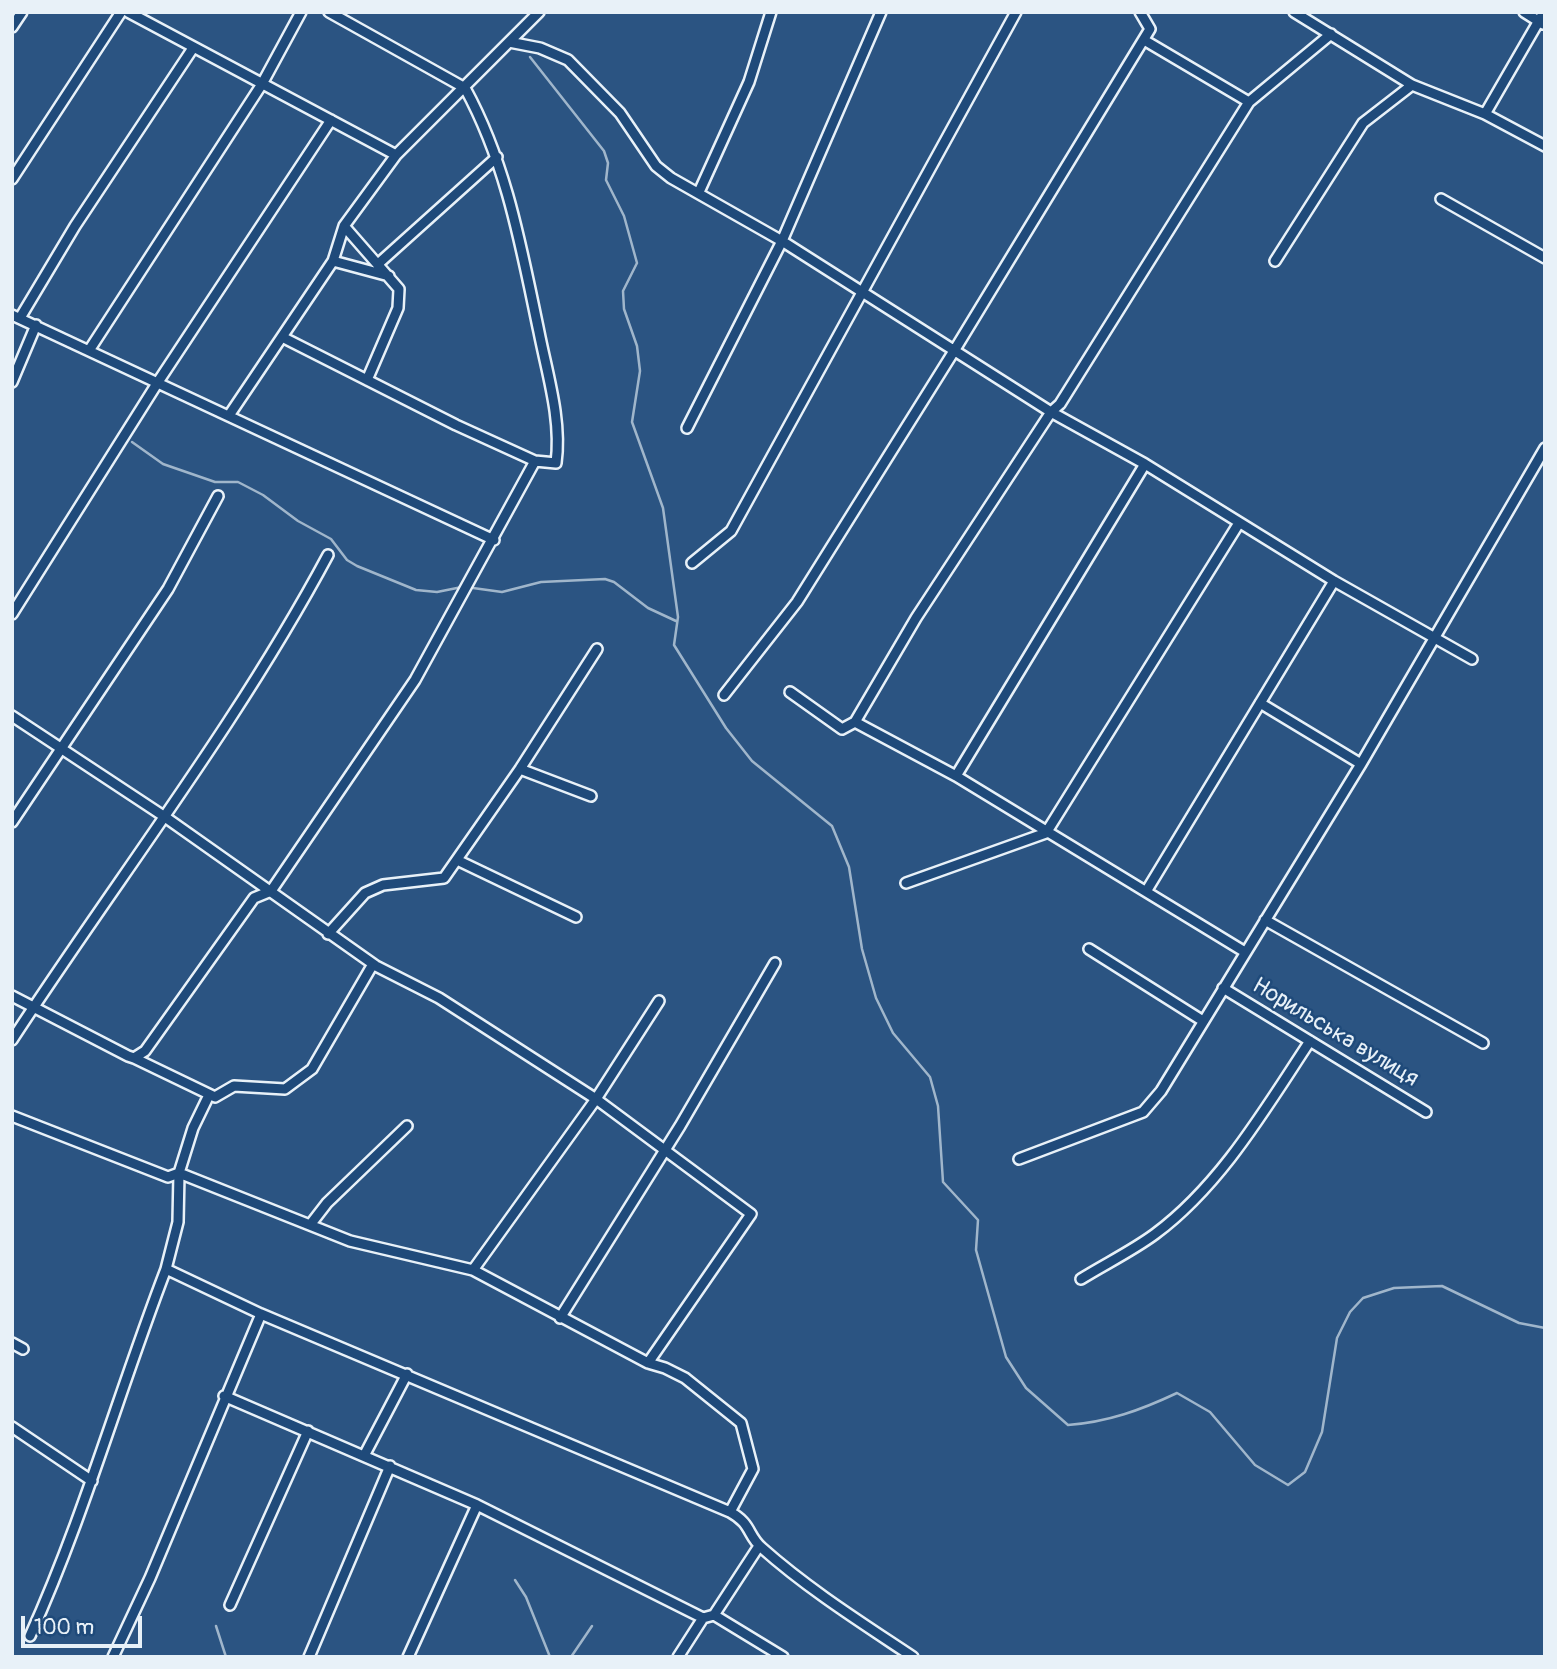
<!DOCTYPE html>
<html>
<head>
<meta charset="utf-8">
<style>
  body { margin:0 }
  #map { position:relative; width:1557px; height:1669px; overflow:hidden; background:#2b5482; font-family:Pangolin,sans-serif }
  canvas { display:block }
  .frame { position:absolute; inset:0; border:14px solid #e8f1f8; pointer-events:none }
  .scale { position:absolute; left:21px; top:1616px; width:121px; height:32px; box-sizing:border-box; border:4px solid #e8f1f8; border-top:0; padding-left:9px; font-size:21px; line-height:24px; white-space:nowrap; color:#e8f1f8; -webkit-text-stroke:5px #1f4a7a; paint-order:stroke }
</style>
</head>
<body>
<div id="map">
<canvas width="1557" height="1669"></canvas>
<div class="frame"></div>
<div class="scale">100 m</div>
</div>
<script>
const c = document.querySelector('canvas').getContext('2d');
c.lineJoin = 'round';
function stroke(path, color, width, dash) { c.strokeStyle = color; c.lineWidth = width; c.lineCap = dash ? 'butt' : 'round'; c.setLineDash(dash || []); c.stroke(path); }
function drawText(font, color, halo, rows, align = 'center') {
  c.font = font + ' Pangolin,sans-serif'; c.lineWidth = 5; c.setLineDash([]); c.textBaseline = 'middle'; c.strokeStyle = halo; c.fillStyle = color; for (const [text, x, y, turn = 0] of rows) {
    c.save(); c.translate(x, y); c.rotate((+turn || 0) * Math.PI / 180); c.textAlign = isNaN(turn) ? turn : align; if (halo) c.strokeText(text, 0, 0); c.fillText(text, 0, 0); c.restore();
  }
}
stroke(new Path2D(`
  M530,57L604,151L608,163L606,180L624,216L637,263L623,291L624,309L637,346L640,371L632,422L663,508L678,617L674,645L726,728L752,761L832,826L849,867L862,949L876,998L893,1033L930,1077L938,1106L943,1182L978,1220L976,1250L1006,1357L1026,1388L1068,1425C1108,1422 1141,1410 1177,1393L1210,1412L1255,1465L1288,1485L1305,1472L1322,1432L1337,1338L1350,1312L1363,1298L1394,1288L1442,1286L1519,1323L1545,1328
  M132,442L163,464L215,482H238L263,495L298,521L331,539L347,560L357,566L416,590L437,592L462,587
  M473,588L502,592L541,582L605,579L614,582L648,608L676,621
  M515,1580L526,1597L550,1657
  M216,1626L226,1657
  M571,1657L592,1626`), '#a0b6cb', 2.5);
const minor = new Path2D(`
  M128,12L396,155
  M1294,12L1412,85L1485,114L1545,146
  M1524,12L1543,24
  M12,27L22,12
  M1144,40L1249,102
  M509,42L540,48L568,60L620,113L656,166L671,178L782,241L1051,412L1145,464L1334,581L1472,659
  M1485,114L1544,12
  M12,179L121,12
  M699,192L749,82L771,12
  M1441,199L1545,258
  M344,226L399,289L398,308L367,380
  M333,261L389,276
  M1275,261L1363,123L1412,85
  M378,264L497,157
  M12,315L494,540
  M20,318L75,226L193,48
  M284,338L456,425L535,461L556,463C562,420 547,373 539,332C521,247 507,165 465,88L329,12
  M90,349L262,84L301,12
  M12,382L36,325
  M230,414L333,261L344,226L396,155L539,12
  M687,428L782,241L881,12
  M692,563L731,531L1016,12
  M12,614L158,382L331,120
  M790,692L842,729L855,722L916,618L1051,412L1060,404L1249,102L1331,34
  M724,695L797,602L954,351L1150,29L1140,12
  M1260,703L1361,764
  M12,716L165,817L376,966L439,998L596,1099L751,1214L648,1363
  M855,722L956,776L1245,952
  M520,769L591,796
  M956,776L1145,464
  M12,822L168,589L218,496
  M457,860L576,917
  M906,883L1046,833L1239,523
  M1147,890L1334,581
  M1265,920L1483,1043
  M328,934L365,893L383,885L444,878L520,769L597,649
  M1089,949L1203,1021
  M1223,988L1426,1112
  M12,996L128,1056L134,1058L145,1051L254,898L271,891L415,680L535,461
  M12,1040C117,879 237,725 328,555
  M134,1058L215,1097L234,1086L285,1089L312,1069L373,964
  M12,1116L168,1177L179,1173L350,1241L473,1270L648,1363L665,1368L685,1378L741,1423L753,1469L730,1512L261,1314L166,1269L178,1222L179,1173L193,1128L209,1095
  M1019,1159L1143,1112L1161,1091L1361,764L1545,448
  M310,1225L327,1203L407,1126
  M473,1270L596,1099L659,1001
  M1081,1279C1105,1264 1132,1251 1155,1234C1221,1185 1265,1109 1310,1041
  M560,1318L680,1126L775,963
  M12,1343L23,1349
  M224,1396L477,1505L703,1618
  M12,1427L92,1481
  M365,1454L407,1374
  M730,1512C752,1524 747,1535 762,1548C808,1589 862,1623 913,1657
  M230,1605L308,1431
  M714,1615L783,1657
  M30,1636C84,1517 119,1391 166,1269
  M113,1657L150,1578L261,1314
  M309,1657L390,1466
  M408,1657L477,1505
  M678,1657L703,1618L714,1615L759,1546`);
stroke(minor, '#e8f1f8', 14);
stroke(minor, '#1f4a7a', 9);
drawText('23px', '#e8f1f8', '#1f4a7a', [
  ["Норильська вулиця",1335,1033,31]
]);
</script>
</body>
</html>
